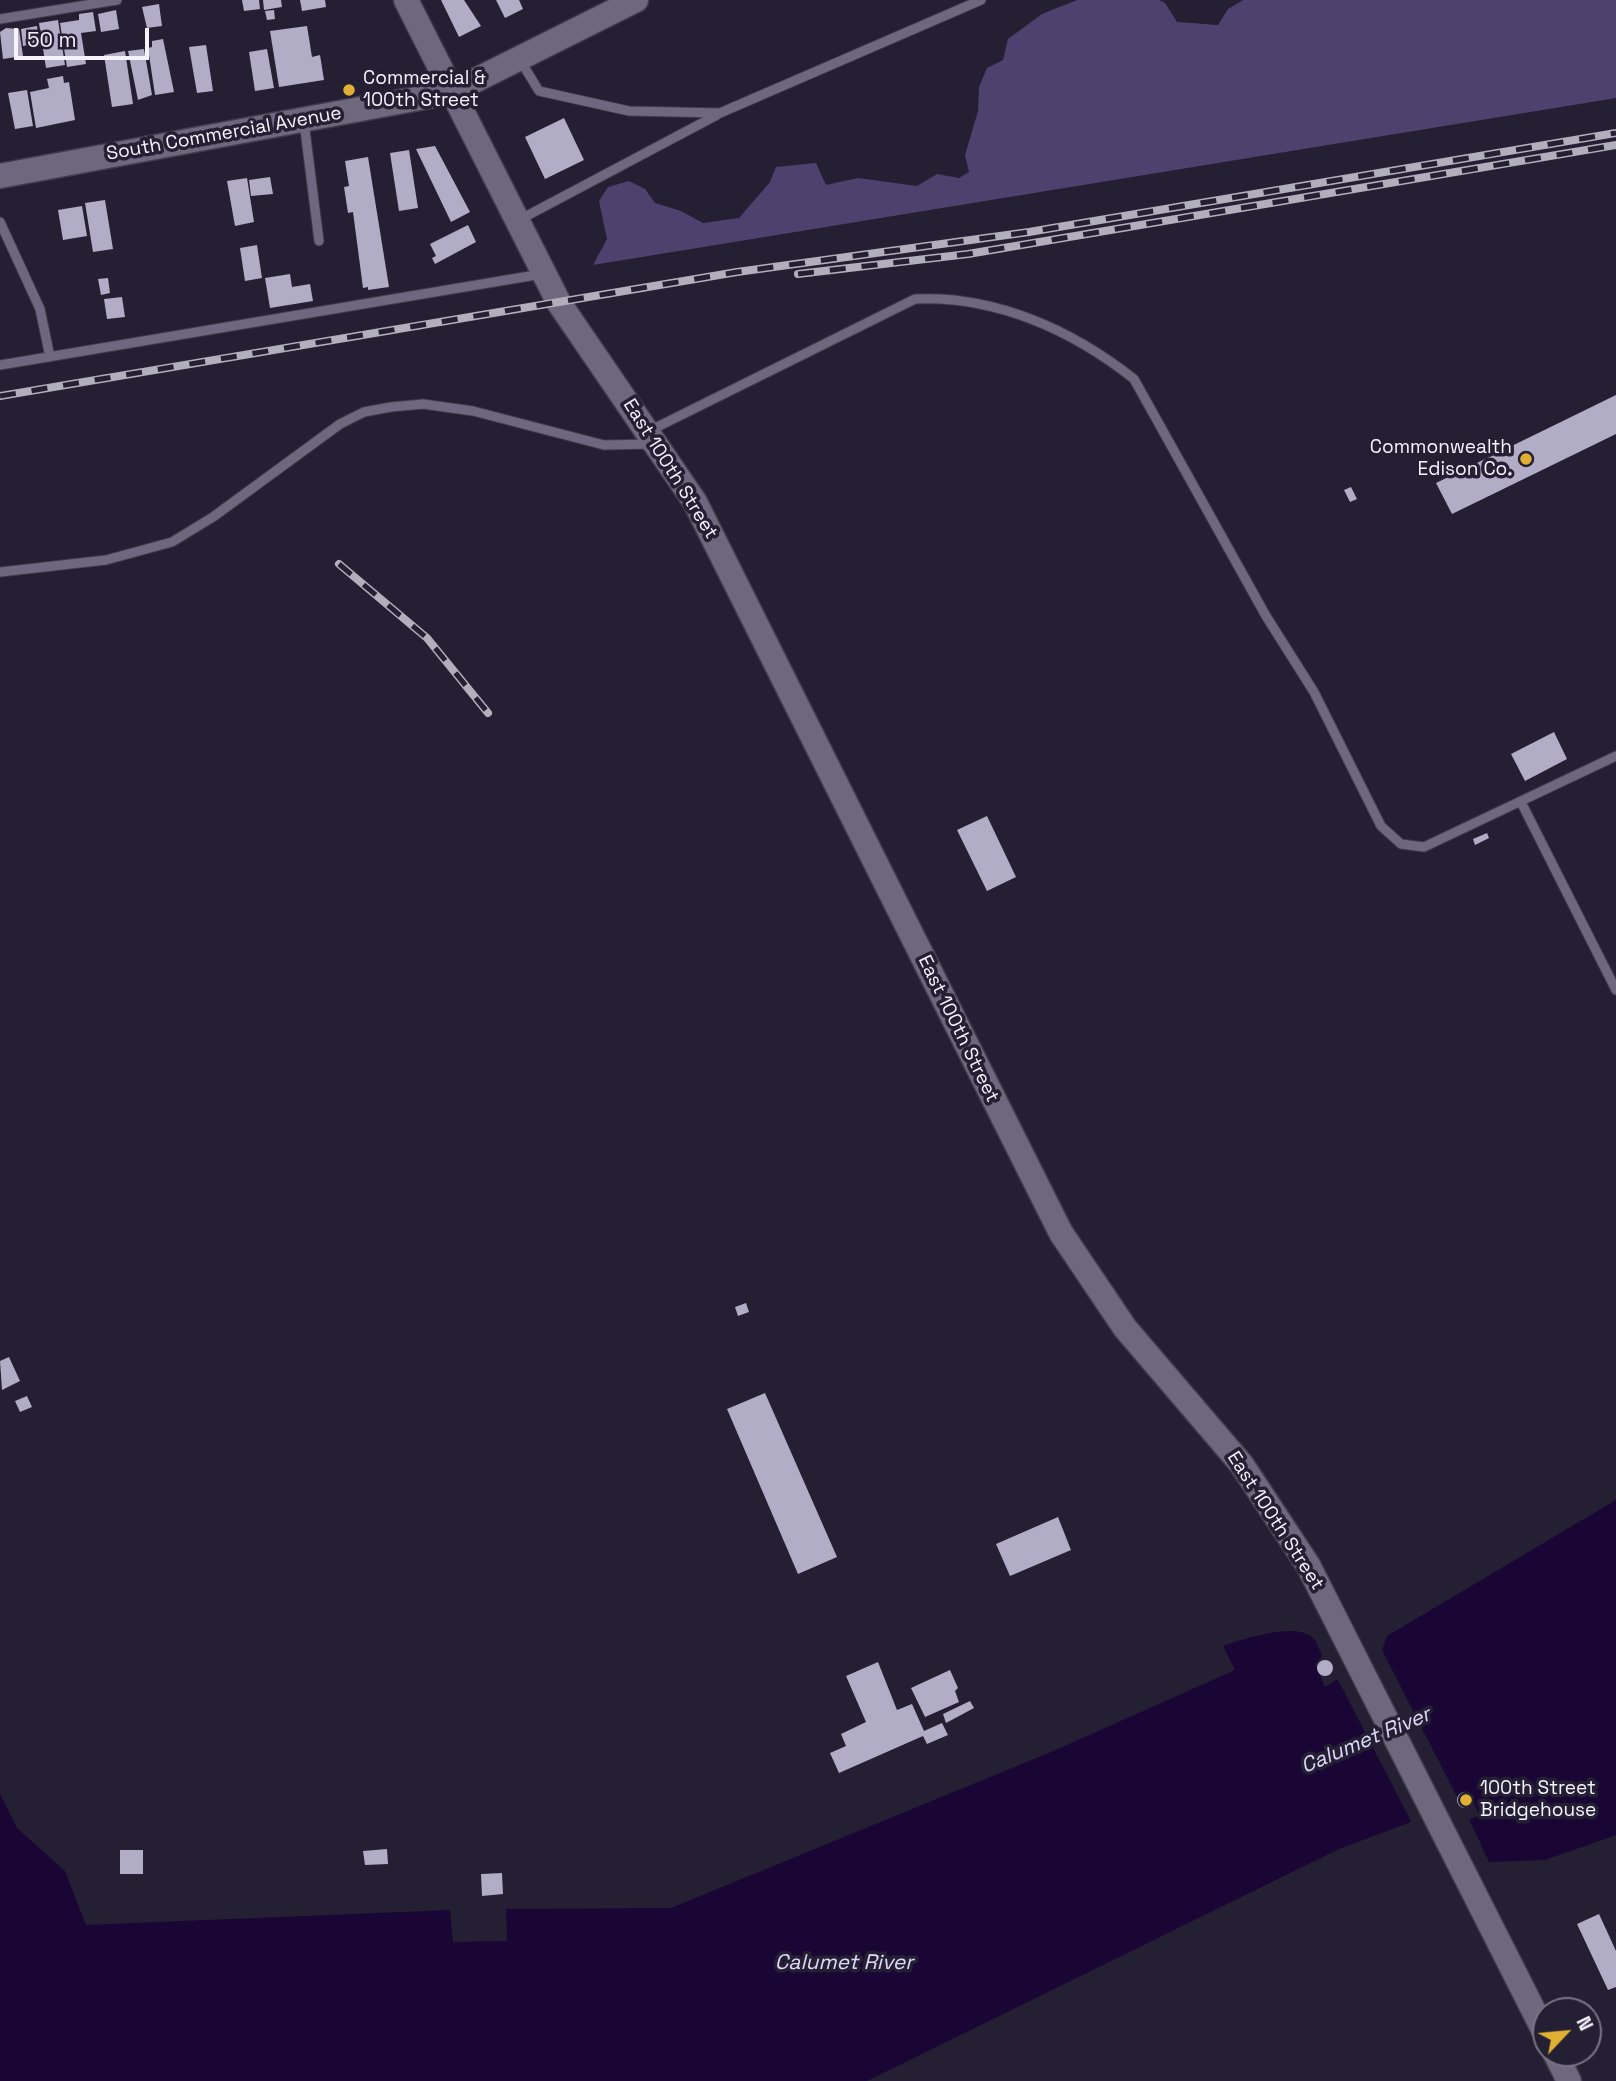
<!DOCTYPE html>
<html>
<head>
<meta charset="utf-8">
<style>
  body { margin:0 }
  #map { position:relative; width:1616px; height:2081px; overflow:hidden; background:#241f32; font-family:"Space Grotesk",sans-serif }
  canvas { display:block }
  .north { position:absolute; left:1532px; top:1997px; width:70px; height:70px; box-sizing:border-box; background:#241f32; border:2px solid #787484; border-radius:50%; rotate:64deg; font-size:19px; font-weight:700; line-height:28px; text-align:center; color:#f5f3fe }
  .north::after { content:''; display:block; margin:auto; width:24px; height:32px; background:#e0b034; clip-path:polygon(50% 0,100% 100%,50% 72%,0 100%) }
  .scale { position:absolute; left:14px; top:28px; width:135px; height:32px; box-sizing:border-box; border:4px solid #f5f3fe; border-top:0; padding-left:9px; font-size:21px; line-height:24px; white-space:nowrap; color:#f5f3fe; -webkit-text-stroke:5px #241f32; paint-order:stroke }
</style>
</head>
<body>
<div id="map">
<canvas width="1616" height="2081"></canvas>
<div class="north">N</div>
<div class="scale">50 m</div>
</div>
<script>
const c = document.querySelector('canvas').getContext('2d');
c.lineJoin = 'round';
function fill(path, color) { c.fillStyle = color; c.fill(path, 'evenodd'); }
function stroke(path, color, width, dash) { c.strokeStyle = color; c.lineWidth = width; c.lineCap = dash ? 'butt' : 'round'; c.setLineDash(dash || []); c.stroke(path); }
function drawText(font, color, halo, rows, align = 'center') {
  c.font = font + ' "Space Grotesk",sans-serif'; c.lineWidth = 7; c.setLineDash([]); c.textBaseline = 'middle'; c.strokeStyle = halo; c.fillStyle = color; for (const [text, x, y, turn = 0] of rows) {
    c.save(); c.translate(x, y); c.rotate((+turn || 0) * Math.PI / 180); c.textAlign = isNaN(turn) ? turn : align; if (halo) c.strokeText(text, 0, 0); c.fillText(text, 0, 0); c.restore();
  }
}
fill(new Path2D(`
  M1077,0H1159L1165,3L1177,22L1218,25L1228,9L1243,0H1616V98L593,265L607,239L599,201L608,187L629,181L645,189L655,203L681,211L703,223L739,218L770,182L776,167L816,163L826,185L858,178L917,186L937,174L959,178L969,172L965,155L978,111L979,87L987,68L1003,60L1008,39L1042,14Z`), '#4e416d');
fill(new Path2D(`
  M1616,1500V1835L1545,1860L1489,1862L1469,1820L1479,1814L1469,1795L1416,1820L1339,1849L867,2081H0V1794L17,1828L65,1871L86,1925L450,1910L453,1942L507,1941L506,1909L671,1908L1051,1752L1235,1670L1223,1646C1244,1639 1293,1622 1312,1637C1317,1641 1319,1650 1322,1656L1315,1664L1325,1687L1381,1653L1387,1636Z`), '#190635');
fill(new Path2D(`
  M1380,1646L1457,1797L1465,1791L1469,1792L1479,1815L1469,1820L1481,1844L1477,1846L1465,1821L1474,1813L1467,1799L1413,1825L1336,1676L1378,1650Z`), '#241f32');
fill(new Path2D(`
  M242,0H259L260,9L244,11Z
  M263,0H281L282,7L264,10Z
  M300,0H325L326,7L302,11Z
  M441,0H464L481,26L459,37Z
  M496,0H519L523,9L505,18Z
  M159,4L162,26L147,28L142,7Z
  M116,10L119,29L101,32L98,14Z
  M274,10L275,19L267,20L265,11Z
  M93,12L96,31L81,33L86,64L67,67L60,23L79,20V14Z
  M58,20L65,65L46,68L39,23Z
  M37,26L39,43L23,46L21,29Z
  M307,26L312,57L320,55L324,80L279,87L270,31Z
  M6,28L19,29L23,56L3,59L0,32Z
  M163,39L174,92L155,95L148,48L152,47V41Z
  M206,45L213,91L197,93L189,47Z
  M144,49L152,95L138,100L128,51Z
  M267,49L274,88L255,91L249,52Z
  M125,51L133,104L112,107L104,55Z
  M63,76L64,83L69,82L75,120L36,128L30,92L49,88L47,79Z
  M27,90L33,126L15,129L8,93Z
  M564,118L584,160L545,179L525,137Z
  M435,146L470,212L451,222L416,149Z
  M409,150L418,208L399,211L390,153Z
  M368,157L389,287L368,290V287L363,288L353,212L348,213L344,187L349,186L345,161Z
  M270,177L273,194L251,196L249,180Z
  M247,178L254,222L235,226L227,181Z
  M105,200L113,249L93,252L85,203Z
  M82,206L87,236L63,240L58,210Z
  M468,225L476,242L435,264L432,258L436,256L430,244Z
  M257,245L262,278L245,281L240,248Z
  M290,274L292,287L310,284L313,301L270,308L265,278Z
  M108,278L110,293L101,295L98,279Z
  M122,297L125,317L107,319L104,299Z
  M1616,395V434L1452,514L1436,483Z
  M1351,487L1357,499L1350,502L1344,490Z
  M1554,732L1567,759L1525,781L1511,754Z
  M987,816L1016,877L987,891L957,830Z
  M1487,833L1489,838L1475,845L1473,839Z
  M746,1303L749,1312L738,1316L735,1307Z
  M9,1357L20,1381L2,1390L0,1361Z
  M765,1393L837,1557L798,1574L727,1409Z
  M27,1396L32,1407L20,1412L15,1401Z
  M1058,1517L1071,1550L1010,1576L996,1544Z
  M1317 1668a8 8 0 1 1 16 0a8 8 0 1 1-16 0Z
  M878,1662L897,1710L912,1704L924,1731L942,1723L948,1735L927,1744L923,1736L839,1773L830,1753L846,1746L841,1734L866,1722L846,1676Z
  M950,1670L958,1688L955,1691L959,1702L925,1717L911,1688Z
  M970,1701L974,1708L946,1723L943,1714Z
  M1457 1800a8 8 0 1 1 16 0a8 8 0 1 1-16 0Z
  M387,1849L388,1864L365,1865L363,1851Z
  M120,1850H143V1874H120Z
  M502,1873L503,1894L482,1896L481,1874Z
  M1599,1914L1616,1951V1987L1608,1990L1577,1924Z`), '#b2adc6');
const lane = new Path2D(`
  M0,19L117,0
  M520,60L539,91L629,111L720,113L981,0
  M304,122L319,241
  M519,220L717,115
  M0,222L40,309L50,357
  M0,365L542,274
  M649,431L915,299C995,295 1072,330 1134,379L1266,616L1314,692L1381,826L1401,844L1424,847L1616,756
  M0,572L106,560L172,542L213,517L340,424L364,412L391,407L423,404L473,411L604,445L653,444
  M1521,802L1616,990`);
const secondary = new Path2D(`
  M406,0L559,303L695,502L1061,1233L1125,1328L1242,1465L1308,1565L1546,2035
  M0,176L452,92L636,0
  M1555,2053L1569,2081`);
stroke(lane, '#413c4c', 11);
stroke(secondary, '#413c4c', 27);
stroke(lane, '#6e687f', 9);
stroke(secondary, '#6e687f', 24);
const rail = new Path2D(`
  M798,274L968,254L1616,145
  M0,396L737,272L1029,232L1616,133
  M339,564L427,638L488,713`);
stroke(rail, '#b2afbc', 8);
stroke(rail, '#241f32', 5, [16]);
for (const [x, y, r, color] of [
  [349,90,7,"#e0b034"],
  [1526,459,7,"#e0b034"],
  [1466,1800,7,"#e0b034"]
]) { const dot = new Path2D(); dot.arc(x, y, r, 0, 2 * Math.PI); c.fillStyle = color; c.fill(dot); stroke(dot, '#241f32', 2.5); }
drawText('19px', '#f5f3fe', '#241f32', [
  ["Commercial &",363,79],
  ["100th Street",363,101],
  ["Commonwealth",1512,448,"right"],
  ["Edison Co.",1512,470,"right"],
  ["100th Street",1480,1789],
  ["Bridgehouse",1480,1811]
], 'left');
drawText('19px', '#f5f3fe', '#241f32', [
  ["South Commercial Avenue",224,134,-10],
  ["East 100th Street",670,469,58],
  ["East 100th Street",958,1029,64],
  ["East 100th Street",1275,1521,57]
]);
drawText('italic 21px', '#e0d8fa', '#241f32', [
  ["Calumet River",1366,1741,-23],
  ["Calumet River",844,1963]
]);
</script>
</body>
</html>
